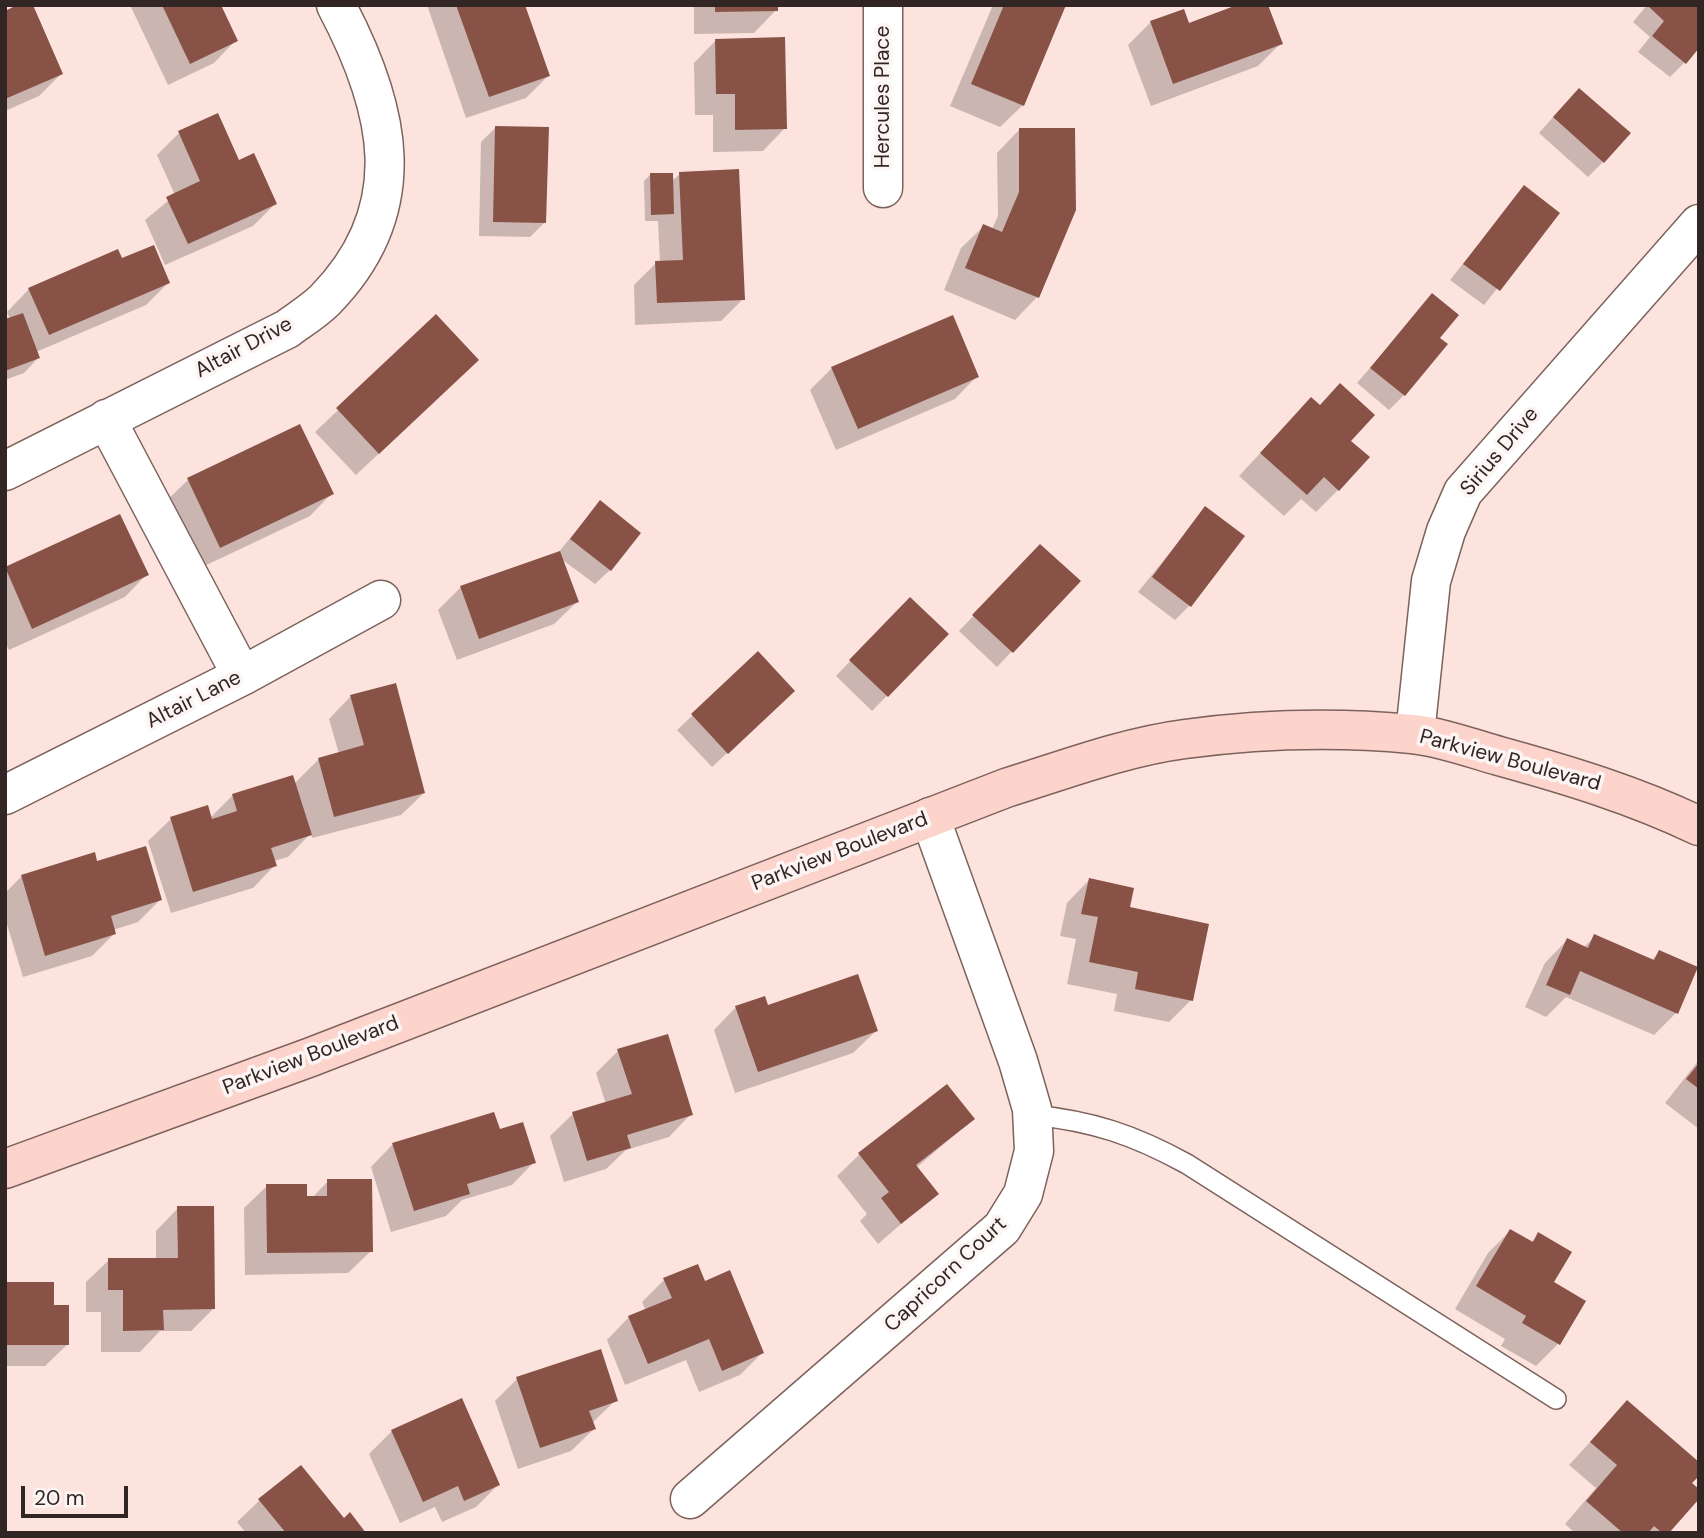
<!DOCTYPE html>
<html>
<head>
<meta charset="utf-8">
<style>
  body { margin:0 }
  #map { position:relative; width:1704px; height:1538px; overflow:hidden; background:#fde3de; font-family:"DM Sans",sans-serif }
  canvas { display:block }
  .frame { position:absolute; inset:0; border:7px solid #322624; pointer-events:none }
  .scale { position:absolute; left:21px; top:1486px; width:107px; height:32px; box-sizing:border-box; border:4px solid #322624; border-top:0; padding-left:9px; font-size:21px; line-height:24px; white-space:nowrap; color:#322624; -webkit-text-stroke:5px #fcf5f4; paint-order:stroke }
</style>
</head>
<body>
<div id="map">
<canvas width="1704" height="1538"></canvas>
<div class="frame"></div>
<div class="scale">20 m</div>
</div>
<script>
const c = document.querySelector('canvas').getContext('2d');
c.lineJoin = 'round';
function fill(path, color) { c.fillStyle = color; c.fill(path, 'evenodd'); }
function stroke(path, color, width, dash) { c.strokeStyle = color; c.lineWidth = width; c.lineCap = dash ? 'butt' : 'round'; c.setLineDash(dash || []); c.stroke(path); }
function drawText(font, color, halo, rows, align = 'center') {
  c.font = font + ' "DM Sans",sans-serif'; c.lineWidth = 7; c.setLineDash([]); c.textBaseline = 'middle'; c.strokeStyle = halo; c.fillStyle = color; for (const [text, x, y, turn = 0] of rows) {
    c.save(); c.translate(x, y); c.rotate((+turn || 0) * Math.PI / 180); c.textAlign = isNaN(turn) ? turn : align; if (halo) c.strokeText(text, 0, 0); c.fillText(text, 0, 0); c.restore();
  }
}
fill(new Path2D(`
  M130,5H219L236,40L214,63L168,85Z
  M427,5H524L548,76L526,98L466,118Z
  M776,5V10L754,33L694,34V5Z
  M993,5H1065L1023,105L1000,127L950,106Z
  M1647,5H1699L1684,63L1670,77L1638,52L1650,37L1633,22Z
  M5,12L61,74L39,96L5,111Z
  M1151,22L1188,25L1281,43L1258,66L1151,106L1128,45Z
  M716,40L785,128L763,151L713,152V115H695L694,63Z
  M1564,105L1603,162L1588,177L1539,133Z
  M496,127L545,222L530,237L479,236L481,142Z
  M1019,130L1074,210L1037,297L1015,320L944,290L961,248L984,226L992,229L998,216L997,153Z
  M179,133L238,163L275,204L253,226L165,265L145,220L175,195L157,155Z
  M651,174L671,182L680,174L743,299L721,321L635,325L634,285L656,263H660L658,221H645L644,181Z
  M1524,187L1557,213L1484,305L1450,280Z
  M121,261L168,283L146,305L36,352L38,358L24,373L5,380V321L10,319L7,312L29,289Z
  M1432,296L1438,338L1404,395L1389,410L1357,383Z
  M436,317L455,382L356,475L315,432Z
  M832,368L977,376L955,399L836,450L810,390Z
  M1289,422L1349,441L1338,490L1316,512L1301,499L1284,516L1239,476Z
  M300,427L332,493L310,516L198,569L165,502L188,480Z
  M600,502L610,570L595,584L560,558L577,602L554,624L457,660L438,610L460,588L557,554Z
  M1206,508L1190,605L1175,620L1138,592Z
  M120,516L147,574L125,597L9,650L5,642V569Z
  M1026,561L1078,581L997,667L959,631Z
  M895,614L947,634L872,711L836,676Z
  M758,654L778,706L712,767L677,730Z
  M351,696L424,793L401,815L312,838L311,833L288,857L274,861L275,865L253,888L171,913L148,841L171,819L210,818L233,795L294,784L319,759L339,754L329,719Z
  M96,863L160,900L138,922L113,930L114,934L92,956L23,977L5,918V893L22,876Z
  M1089,880L1128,908L1191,1000L1169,1022L1114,1011L1117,994L1067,984L1076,939L1060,936L1067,903Z
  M1595,936L1651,961L1659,952L1676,1013L1654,1035L1566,997L1546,1017L1525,1007L1545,963L1567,940L1583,948Z
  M736,1007H767L876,1031L853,1053L735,1093L714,1030Z
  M618,1051L691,1114L669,1137L626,1150L606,1169L564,1182L550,1136L573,1114L606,1104L596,1073Z
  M1699,1060V1129L1665,1103Z
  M973,1119L916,1168L937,1193L878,1244L860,1221L867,1214L837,1176L860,1154Z
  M498,1131L534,1162L512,1185L462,1200L446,1216L391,1232L371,1167L393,1144Z
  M328,1181L371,1251L348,1273L245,1275L244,1208L267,1186L312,1198Z
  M178,1208L213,1309L191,1331H160L140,1352H101V1312H86V1282L109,1260H156V1231Z
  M1510,1231L1530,1243L1539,1235L1551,1282L1583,1301L1558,1344L1536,1366L1501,1346L1505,1339L1455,1309L1488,1253Z
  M664,1280L704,1283L762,1353L740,1375L699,1392L686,1360L625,1385L607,1340L629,1317L646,1311L642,1302Z
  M5,1284L52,1307L68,1344L45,1366H5Z
  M517,1379L616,1400L592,1423L594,1429L571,1451L518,1469L495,1401Z
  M461,1400L498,1485L476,1507L442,1522L435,1507L400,1523L369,1454L392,1431Z
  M1627,1402L1690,1483L1667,1533H1575L1565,1524L1596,1488L1569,1465Z
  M260,1500L343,1521L364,1533H246L237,1522Z`), '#0003');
fill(new Path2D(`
  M17,5H33L63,74L5,99V11Z
  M162,5H221L238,41L190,64Z
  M456,5H525L550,76L489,97Z
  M715,5H778V11L715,12Z
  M1004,5H1066L1024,106L971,84Z
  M1237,5H1268L1283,44L1173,84L1150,21L1184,9L1189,23Z
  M1647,5H1699V48L1686,64L1652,36L1664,21Z
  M785,37L787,129L735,130V94H716L715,39Z
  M1579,88L1631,133L1604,163L1553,117Z
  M218,113L239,160L254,153L277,204L188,244L166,197L200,181L178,131Z
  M495,126L549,127L546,223L493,222Z
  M1019,128H1075L1076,210L1039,298L965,268L983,224L1002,232L1019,192Z
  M739,169L745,300L657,303L655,261L683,260L679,172Z
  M650,173H673L674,214L651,215Z
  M1524,185L1560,213L1500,291L1463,264Z
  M154,245L170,283L49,335L28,288L118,249L122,258Z
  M1432,293L1459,315L1440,338L1448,344L1405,396L1370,368Z
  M23,313L40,358L5,371V319Z
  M436,314L479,360L379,454L336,408Z
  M953,315L979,377L858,429L831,367Z
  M1340,383L1375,415L1351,441L1370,457L1339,491L1324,477L1307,495L1260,453L1311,397L1320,405Z
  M300,424L334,494L220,548L187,478Z
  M600,500L641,533L611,571L570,539Z
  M1205,506L1245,536L1191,607L1152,577Z
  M120,514L149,575L32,629L5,567Z
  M1040,544L1081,581L1013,653L972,615Z
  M560,551L579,602L479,639L460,586Z
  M910,597L949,634L888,697L849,660Z
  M758,651L795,691L728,754L691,714Z
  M396,683L425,793L334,817L318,758L364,745L350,695Z
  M293,775L312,835L271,848L277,866L193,892L170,817L208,805L212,819L237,811L232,794Z
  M146,846L162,900L111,916L116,934L45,956L21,875L95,852L97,861Z
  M1089,878L1134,888L1130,907L1209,924L1193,1001L1135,989L1138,972L1089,962L1098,917L1081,914Z
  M1594,934L1654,960L1659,950L1698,967L1678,1014L1580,971L1570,995L1546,985L1567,938L1588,948Z
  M858,974L878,1031L758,1072L735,1006L765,996L768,1005Z
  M668,1034L693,1115L627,1135L631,1148L587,1161L572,1112L632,1094L617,1049Z
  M1699,1063V1089L1686,1079Z
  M947,1084L975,1119L916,1165L939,1194L901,1224L881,1198L889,1192L858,1153Z
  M494,1112L500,1129L523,1122L536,1163L467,1184L470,1194L414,1211L392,1143Z
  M327,1179H372L373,1252L267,1253L266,1184H307V1196H327Z
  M177,1206H214L215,1309L163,1310L164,1330L123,1331V1290H108V1258H178Z
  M1510,1229L1533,1242L1538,1232L1572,1252L1554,1282L1586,1301L1560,1345L1522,1323L1526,1316L1476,1286Z
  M698,1264L705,1281L730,1270L764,1353L722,1371L709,1339L648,1364L628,1316L672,1298L663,1278Z
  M5,1282H54V1305H69V1345H5Z
  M601,1349L618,1401L589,1411L596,1429L540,1448L516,1377Z
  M462,1398L500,1485L464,1501L458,1486L423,1502L391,1430Z
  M1627,1400L1699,1462V1476L1692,1483L1699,1489V1499L1669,1533H1662L1654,1526L1648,1533H1623L1586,1501L1617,1465L1590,1442Z
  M301,1465L344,1518L350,1512L366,1533H286L258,1499Z`), '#885247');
const lane = new Path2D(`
  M1032,1115C1093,1121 1134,1135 1187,1164L1556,1399`);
const street = new Path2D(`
  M883,188V5
  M106,419L242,676
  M5,471L287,329C299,320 314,311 325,300C415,208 390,107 336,5
  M1415,734L1431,581L1446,531L1463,492L1699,224
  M5,795L242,676L381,600
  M690,1499L1002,1228L1023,1194L1034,1151L1032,1109L1018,1061L930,817`);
const secondary = new Path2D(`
  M5,1169L311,1057L1006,788C1064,770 1124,747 1185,739C1259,729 1337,727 1412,734C1441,737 1471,748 1499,756C1568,775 1634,795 1699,826`);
stroke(lane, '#7d625c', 22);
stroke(street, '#7d625c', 41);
stroke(secondary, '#7d625c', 41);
stroke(lane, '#fff', 19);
stroke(street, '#fff', 38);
stroke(secondary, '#fcd4cc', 38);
drawText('21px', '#322624', '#fcf5f4', [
  ["Hercules Place",883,97,-90],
  ["Altair Drive",244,348,-28],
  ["Sirius Drive",1500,452,-50],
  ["Altair Lane",194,700,-27],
  ["Parkview Boulevard",1510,761,15],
  ["Parkview Boulevard",840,852,-21],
  ["Parkview Boulevard",311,1056,-21],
  ["Capricorn Court",946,1275,-43]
]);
</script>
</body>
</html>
